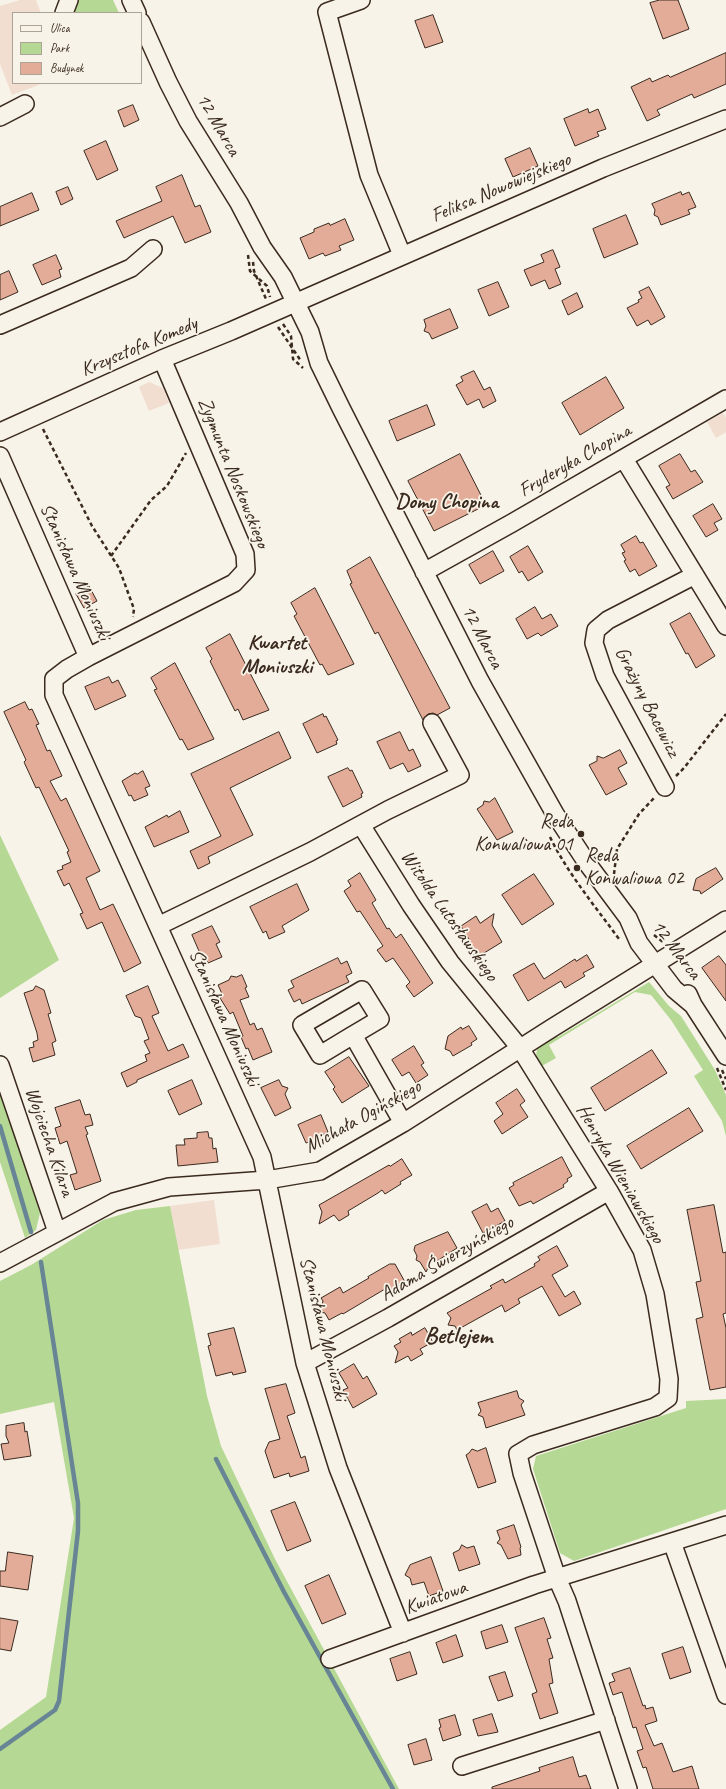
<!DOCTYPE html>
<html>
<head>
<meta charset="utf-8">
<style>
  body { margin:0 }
  #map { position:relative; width:726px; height:1789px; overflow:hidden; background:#f7f3e8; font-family:Caveat,sans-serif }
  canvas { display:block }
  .legend { position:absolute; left:12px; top:12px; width:130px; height:72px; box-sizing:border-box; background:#f7f3e8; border:1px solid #aca397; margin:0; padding:5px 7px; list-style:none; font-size:12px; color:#3b2a1e }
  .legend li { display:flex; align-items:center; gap:8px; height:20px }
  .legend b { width:20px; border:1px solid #aca397 }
</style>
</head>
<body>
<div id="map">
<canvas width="726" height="1789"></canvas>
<ul class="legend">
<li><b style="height:5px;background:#f7f3e8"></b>Ulica</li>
<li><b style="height:11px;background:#b5d994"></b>Park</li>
<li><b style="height:11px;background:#e3ac99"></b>Budynek</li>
</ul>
</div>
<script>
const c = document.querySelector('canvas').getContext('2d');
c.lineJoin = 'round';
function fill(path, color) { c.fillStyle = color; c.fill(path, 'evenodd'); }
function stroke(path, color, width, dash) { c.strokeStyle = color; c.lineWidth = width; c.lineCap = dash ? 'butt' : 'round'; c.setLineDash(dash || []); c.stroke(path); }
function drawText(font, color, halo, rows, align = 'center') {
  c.font = font + ' Caveat,sans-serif'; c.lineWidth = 3.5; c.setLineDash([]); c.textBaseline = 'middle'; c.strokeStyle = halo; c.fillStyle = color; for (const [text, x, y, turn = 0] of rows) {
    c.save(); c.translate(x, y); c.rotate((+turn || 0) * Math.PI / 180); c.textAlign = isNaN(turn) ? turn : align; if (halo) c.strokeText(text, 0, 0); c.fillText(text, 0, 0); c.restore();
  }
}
fill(new Path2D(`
  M20,0H36L41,13H13V83H44L12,95L0,64V6Z
  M149,382L163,388L169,403L149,411L139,387Z
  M723,413L726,418V432L716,438L707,422Z
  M214,1200L220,1244L178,1250L170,1206Z`), '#f1ded0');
fill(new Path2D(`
  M77,0H113L119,13H70Z
  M0,835L59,960L0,998Z
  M649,982L669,1006L681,1016L715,1070L726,1095V1136L722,1121L694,1076L703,1070L671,1020L651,995L635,992L549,1045L556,1058L540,1067C536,1061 535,1054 538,1047L555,1033L558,1037Z
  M0,1091L40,1213L36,1230L25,1238L0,1162Z
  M170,1206L207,1396L221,1446L275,1559L399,1789H0V1730L46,1697L74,1518L54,1402L0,1414V1281L31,1265L103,1220L136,1210Z
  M726,1399V1509L574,1561L560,1553L533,1469L536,1456L686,1408V1401Z`), '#b5d994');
stroke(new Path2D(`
  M0,1126L31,1232
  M216,1459L284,1592L393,1789
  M0,1749L55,1710L59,1701L78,1531V1503L41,1262`), '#688595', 4.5);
const building = new Path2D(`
  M660,0H678L689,29L663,39L650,3Z
  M433,15L443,42L425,48L415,21Z
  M726,53V84L694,98L692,94L657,110L660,115L647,121L631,87L650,78L652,82L668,75L670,77Z
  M133,105L139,120L124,127L118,111Z
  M588,109L589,113L598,109L606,129L597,132L599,136L575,146L564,119Z
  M106,141L118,170L97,180L84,151Z
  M530,148L538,166L513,177L505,159Z
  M182,175L195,207L200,205L211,232L185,243L173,216L124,238L116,221L162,201L156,187Z
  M68,187L73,199L61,205L56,192Z
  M681,192L682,195L689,192L696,207L688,210L690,214L661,225L658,217L654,215L655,210L652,204Z
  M32,193L39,210L0,226V207Z
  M626,215L638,244L604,258L593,229Z
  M345,219L354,240L339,246L341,250L325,256L323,253L309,259L300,238L314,232V229L329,223L330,225Z
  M553,250L560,267L555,269L561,284L549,289L545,280L531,286L524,270L544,262L541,255Z
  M56,255L62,269L59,270L61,277L42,285L33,265Z
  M9,271L18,292L0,300V275Z
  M498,282L509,307L489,316L478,290Z
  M649,287L665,317L651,325L648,320L637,326L627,308L639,302L638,300L642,298L639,292Z
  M577,293L583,307L568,315L562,301Z
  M450,309L458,328L432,339L429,333L424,331L426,326L424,320Z
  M474,371L484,390L490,387L496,401L483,408L479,399L467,405L456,385L463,381L461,377Z
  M606,377L624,408L580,435L562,403Z
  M427,405L435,425L397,441L389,421Z
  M460,454L486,505L434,531L408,481Z
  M680,454L691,472L695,470L703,482L673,499L666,487L670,485L659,466Z
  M713,504L722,519L714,523L718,530L706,537L693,516Z
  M636,536L640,543L643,542L657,566L639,576L635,569L630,572L624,561L626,560L622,553L625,552L621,545Z
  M528,546L543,572L528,581L522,571L519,573L510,557Z
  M493,551L504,571L480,584L469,565Z
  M370,557L450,708L437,715L433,713L428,714L423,720L378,632L375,634L350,584L352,583L347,571Z
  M89,586L97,601L84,608L76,594Z
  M315,588L354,664L328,675L322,664L320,665L294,616L297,614L291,603Z
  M535,607L542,619L551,614L558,626L541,636L538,633L527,639L516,619Z
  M690,613L715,656L696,668L688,653L686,654L670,624Z
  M230,634L269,710L243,720L238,709L235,711L210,661L212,659L206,648Z
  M175,663L214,739L188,750L182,739L180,740L154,690L157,689L151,678Z
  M109,677L112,683L118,680L126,696L95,710L85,687Z
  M25,702L29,710L32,709L39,724L36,725L47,751L50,750L62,776L50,781L61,801L66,798L100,871L86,878L100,910L113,904L141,963L124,972L102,922L87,929L80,914L83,913L69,883L64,886L57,871L63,869L62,866L71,862L67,852L69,851L39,787L36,788L24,762L26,760L4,712Z
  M323,714L324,717L326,716L338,740L336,741L337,744L317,753L303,724Z
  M279,732L291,758L230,788L253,835L208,857L210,863L198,869L190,851L221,836L191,774Z
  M400,732L409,751L413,749L421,766L408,772L403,763L390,769L377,742Z
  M620,750L627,763L618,768L627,784L606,795L589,765L597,761V756L603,758Z
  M348,768L350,771L352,770L363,793L361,794L362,797L343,807L328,777Z
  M143,771L150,786L145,788L148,795L134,801L131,795L129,796L122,781L135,773L137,774Z
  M495,798L513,832L497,840L477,809L483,805L484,801L489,802Z
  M180,811L189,832L154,847L145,827L167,815L168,817Z
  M716,868L723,879L701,894L700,891L693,890L696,879Z
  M360,873L376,900L372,903L387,929L389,928L396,938L401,934L433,983L414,997L406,986L410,982L393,958L386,962L377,950L383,946L360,911L357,912L344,891L351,886L348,881Z
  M534,874L554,904L522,925L502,895Z
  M297,884L309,910L282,926L285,932L269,939L266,931L263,933L250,907Z
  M494,914L492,925L502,942L476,958L468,945L471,943L461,926L476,916L480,923Z
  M212,926L220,942L216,944L222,957L208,963L205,957L202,958L192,935Z
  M587,955L594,967L583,973L585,976L565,988L561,981L528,1001L513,975L534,963L544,979L575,959L576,961Z
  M719,956L726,965V1001L702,968Z
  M338,958L341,964L347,961L352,973L346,976L349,982L302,1004L300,999L294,1002L288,990L294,987L291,981Z
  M242,975L247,987L245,988L249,997L240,1000L250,1025L254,1023L257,1030L262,1028L272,1052L253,1060L248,1048L246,1049L241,1037L243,1036L233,1012L230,1014L220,998L223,996L218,985L229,980L231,976L236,977Z
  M36,986L44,990L51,1013L48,1014L56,1041L52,1043L55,1055L33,1062L29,1048L34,1047L33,1042L38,1040L37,1033L24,993L33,990Z
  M148,986L159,1013L152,1016L168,1051L183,1044L189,1057L137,1080V1082L127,1087L121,1073L147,1061L145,1055L150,1053L144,1041L149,1039L141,1018L135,1016L126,996Z
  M469,1026L477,1039L471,1043L472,1045L453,1056L450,1051L445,1049L448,1036L461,1027L462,1029Z
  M414,1046L424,1063L421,1065L428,1075L416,1083L409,1072L402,1076L392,1060Z
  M652,1050L667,1073L605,1111L591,1088Z
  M349,1057L369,1086L342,1103L333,1089L335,1087L325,1072Z
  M192,1080L202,1104L179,1115L168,1091Z
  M279,1080L282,1086L288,1088L285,1094L291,1108L275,1116L261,1088Z
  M517,1089L525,1101L520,1105L528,1117L502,1134L494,1121L503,1114L496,1103Z
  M80,1100L85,1115L90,1114L93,1125L85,1127L88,1134L86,1135L101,1181L75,1190L70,1175L77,1173L67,1141L60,1144L55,1128L61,1126L55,1108Z
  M689,1108L703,1131L641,1169L627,1146Z
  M321,1115L328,1132L321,1136V1138L306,1143L298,1125Z
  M208,1132L209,1138H212L213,1149L216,1148L218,1162L178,1166L176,1145H185L184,1139L197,1138V1133Z
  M562,1157L572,1176L567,1179L568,1181L563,1185L564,1187L533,1204L531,1201L519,1206L509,1188L514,1185L513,1183Z
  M402,1159L412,1175L400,1182L401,1184L385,1194L382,1190L378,1193L348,1211L349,1215L339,1221L334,1215L319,1224L322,1212L319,1205L389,1165L390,1166Z
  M487,1204L491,1212L498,1208L505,1221L483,1233L472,1212Z
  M714,1205L723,1253L726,1252V1313L723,1314L726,1328V1387L710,1390L696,1319L703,1317L696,1282L701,1281L687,1210Z
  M448,1232L457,1248L437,1261L432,1260L426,1272L420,1262L416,1260L417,1256L414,1250L415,1246Z
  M557,1246L568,1266L552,1275L565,1297L574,1291L581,1304L559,1316L542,1286L518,1299L520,1303L505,1312L502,1305L457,1330L455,1326L448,1325L451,1318L447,1313L492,1288L490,1286L503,1279L505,1283L535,1266L534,1264L540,1260L538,1257Z
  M390,1264H395L405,1282L386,1292L385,1289L343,1314L342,1313L329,1320L325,1313L320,1312L323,1301L321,1298L340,1287L343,1293L369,1278L368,1277Z
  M234,1328L246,1372L233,1375L232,1372L216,1376L208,1346L211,1345L208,1334Z
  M425,1328L433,1342L420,1349L423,1354L411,1361L408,1356L395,1363L398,1352L394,1346L401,1342L399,1339L411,1332L412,1335Z
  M354,1364L363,1379L367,1376L377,1394L353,1408L343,1390L348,1388L339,1373Z
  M286,1384L295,1413L287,1416L301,1458L305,1456L309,1471L290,1477L289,1473L274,1478L265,1451L269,1442L280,1439L265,1389Z
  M517,1391L519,1398L524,1401L521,1405L525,1415L486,1428L483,1417L478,1415L481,1411L478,1403Z
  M24,1423L25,1432L27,1431L31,1456L4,1460L1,1444L9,1443L6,1436V1426Z
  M486,1448L496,1482L478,1488L466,1455L469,1453L472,1449L477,1451Z
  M295,1502L311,1541L287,1551L271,1511Z
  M514,1525L521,1547L520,1548L521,1555L508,1559L501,1545L497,1543L500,1539L497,1531Z
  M462,1545L467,1548L474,1546L480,1564L459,1571L453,1553L459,1550Z
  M8,1552L33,1556L28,1590L0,1586V1571H5Z
  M431,1557L443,1591L429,1596L424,1582L412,1585L410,1578L405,1575L410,1565Z
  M329,1575L346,1614L322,1624L305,1586Z
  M0,1618L18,1621L11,1651L0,1649Z
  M544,1618L551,1638L547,1639L553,1658L549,1659L553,1683L549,1684L558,1713L540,1719L532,1694L537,1692L515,1628Z
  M502,1625L508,1642L486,1649L481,1632Z
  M456,1635L463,1656L443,1663L436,1643Z
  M683,1647L691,1672L670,1679L662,1654Z
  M410,1652L417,1674L397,1681L390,1659Z
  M630,1668L643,1706L645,1705L646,1709L653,1707L657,1721L645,1725L654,1746L662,1743L673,1772L692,1766L699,1789H653L646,1767L643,1768L637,1751L643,1749L636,1727L633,1728L622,1692L613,1695L609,1683L615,1681L612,1674Z
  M505,1672L513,1696L498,1701L489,1677Z
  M492,1714L498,1732L478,1736L473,1720Z
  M455,1715L461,1735L443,1741L439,1728L441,1727L439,1720Z
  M426,1739L432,1760L414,1765L408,1745Z
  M573,1757L579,1777L586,1775L591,1789H492V1787L540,1771L539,1768Z`);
fill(building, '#e3ac99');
stroke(building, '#3b2a1e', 1);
const minor = new Path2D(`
  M131,0L137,13
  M361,0L327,12L369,175L402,255
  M64,13L69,0
  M141,22L168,82L188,121L239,203L262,247L283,277L310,332L319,363L341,408L480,681L555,814L587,863L628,918L639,943L674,989L693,1005
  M0,117L25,104
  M0,325L131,268L153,249
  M0,432L162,359L231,331L603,168L726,119
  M0,456L88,657L67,669L54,679V695L262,1157L305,1363L338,1468L403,1633
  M624,459L726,626
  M424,572L512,523L726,399
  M88,657L234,583L246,570L245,554L162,359
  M665,787L605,676L594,643L596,630L608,620L695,575
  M361,825L411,905L450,962L520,1048L609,1191L642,1250L655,1294L669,1379L668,1398L655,1407L533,1445L518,1454L522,1473L557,1578L567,1601L628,1789
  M158,926L310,852L388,810L460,775L432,723
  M688,994L693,1005L726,1056
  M353,1035L320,1055L302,1025L362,990L380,1019L353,1035L403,1123
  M0,1065L57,1232
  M0,1263L114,1202L169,1187L267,1180L320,1171L403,1123L552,1028L726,920
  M305,1363L388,1318L609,1191
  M672,1542L726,1695
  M330,1659L534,1585L726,1525
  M462,1766L606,1720`);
stroke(minor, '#3b2a1e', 20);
stroke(new Path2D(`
  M248,255L250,271L267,286L270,297
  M253,262L254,271L266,299
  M283,324L291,336L293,359L303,368
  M278,327L301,361
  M43,429L92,526L119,568L134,609L133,617
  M111,556L151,500L167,486L186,453
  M676,776L684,768L726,714
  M550,837C568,874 595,906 619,939
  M614,874L617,849L639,814L654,798
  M654,935L663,942
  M717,1068L726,1090
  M722,1070L726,1079`), '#3b2a1e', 2.5, [4, 3]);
stroke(minor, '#f7f3e8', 17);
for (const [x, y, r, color] of [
  [581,834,4,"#3b2a1e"],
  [577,868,4,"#3b2a1e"]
]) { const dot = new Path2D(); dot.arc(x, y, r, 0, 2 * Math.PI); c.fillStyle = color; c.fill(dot); stroke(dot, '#f7f3e8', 1.5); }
drawText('20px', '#3b2a1e', '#f7f3e8', [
  ["12 Marca",218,125,60],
  ["Feliksa Nowowiejskiego",501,188,-23],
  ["Krzysztofa Komedy",139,347,-23],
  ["Fryderyka Chopina",575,461,-30],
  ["Zygmunta Noskowskiego",233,473,68],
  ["Stanisława Moniuszki",75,572,66],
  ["12 Marca",482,637,63],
  ["Grażyny Bacewicz",647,702,63],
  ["Witolda Lutosławskiego",449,916,55],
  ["12 Marca",676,950,53],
  ["Stanisława Moniuszki",224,1018,66],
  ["Michała Ogińskiego",363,1117,-29],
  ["Wojciecha Kilara",49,1142,71],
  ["Henryka Wieniawskiego",620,1174,60],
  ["Adama Świerzyńskiego",447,1259,-30],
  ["Stanisława Moniuszki",323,1329,76],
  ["Kwiatowa",436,1598,-20]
]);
drawText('20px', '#3b2a1e', '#f7f3e8', [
  ["Reda",573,822],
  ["Konwaliowa 01",573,845],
  ["Reda",585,856,"left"],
  ["Konwaliowa 02",585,879,"left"]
], 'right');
drawText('bold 21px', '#3b2a1e', '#f7f3e8', [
  ["Domy Chopina",447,502],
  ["Kwartet",277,643],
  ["Moniuszki",277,667]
]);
drawText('bold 24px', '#3b2a1e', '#f7f3e8', [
  ["Betlejem",458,1337]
]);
</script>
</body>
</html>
